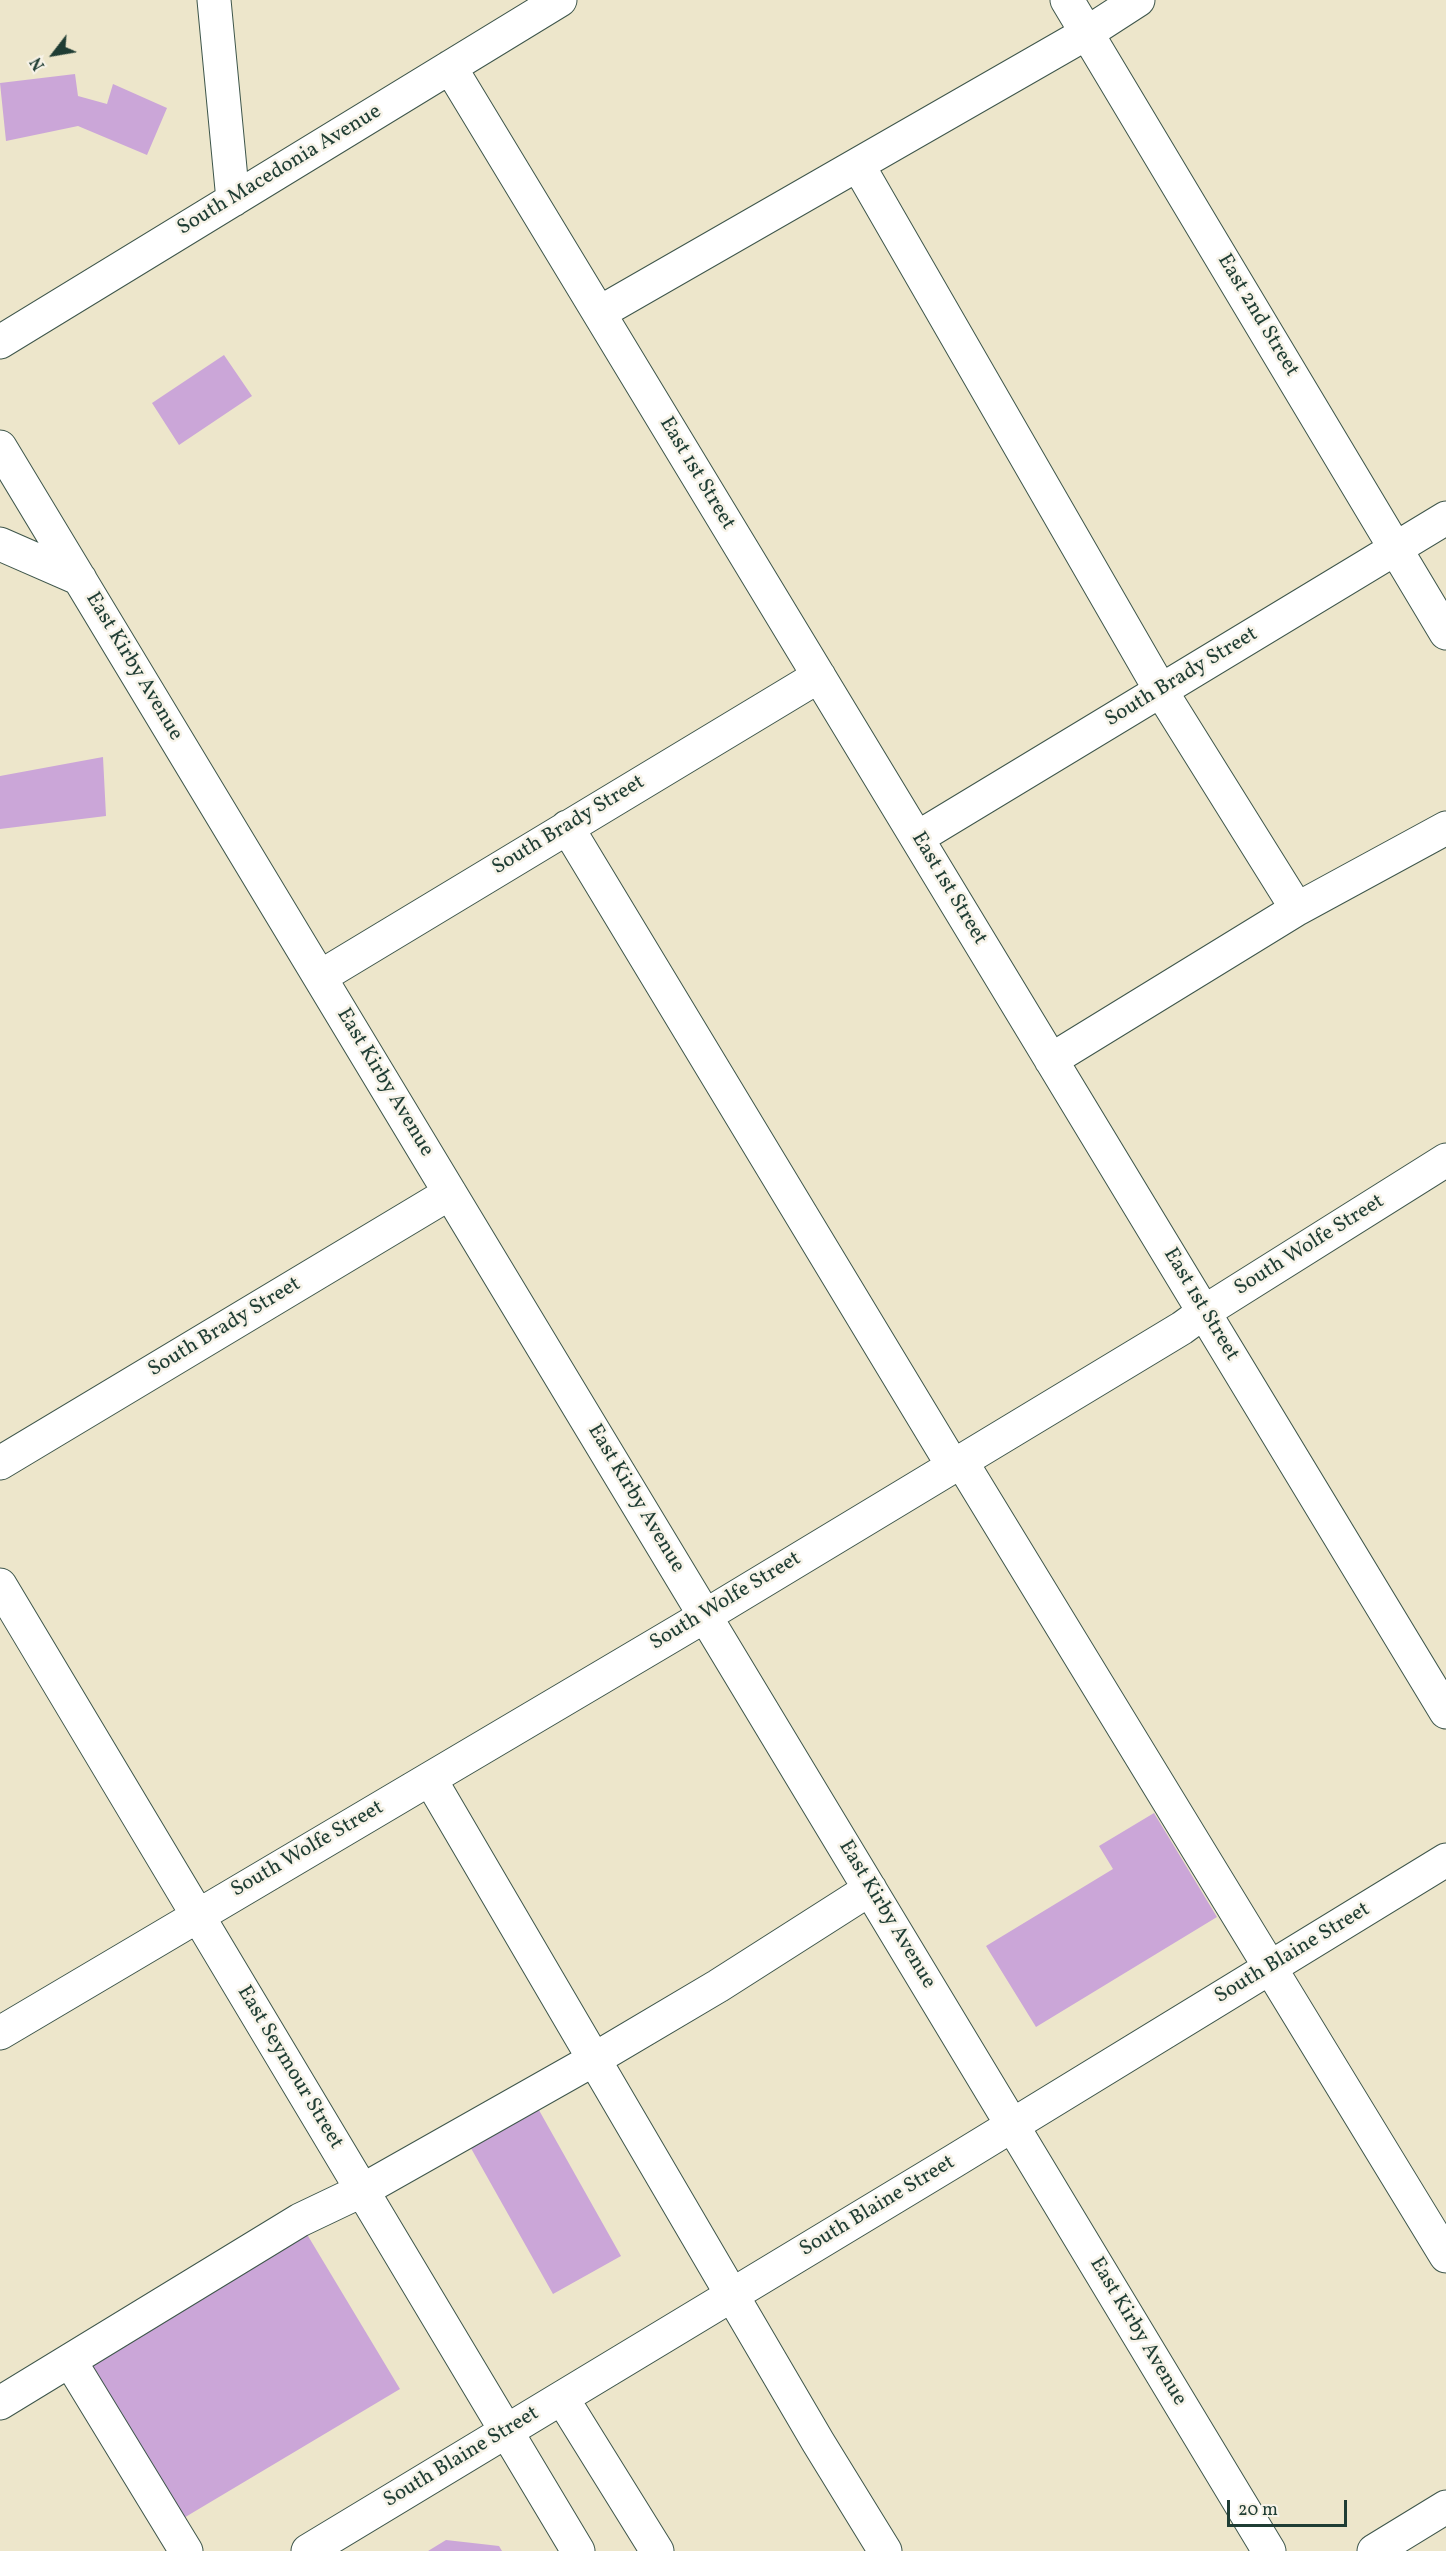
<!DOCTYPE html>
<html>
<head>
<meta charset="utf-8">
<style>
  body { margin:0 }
  #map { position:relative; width:1446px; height:2551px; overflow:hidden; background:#ede6cb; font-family:Vollkorn,serif }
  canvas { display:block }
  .north { position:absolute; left:24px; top:24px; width:60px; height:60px; -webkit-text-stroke:4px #f7f3e8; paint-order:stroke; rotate:239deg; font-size:16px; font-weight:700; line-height:24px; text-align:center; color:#1f3d34 }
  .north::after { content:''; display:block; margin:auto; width:21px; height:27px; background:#1f3d34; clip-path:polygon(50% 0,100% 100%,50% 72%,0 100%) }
  .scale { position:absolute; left:1227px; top:2500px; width:120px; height:27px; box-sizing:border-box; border:3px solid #1f3d34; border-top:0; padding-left:8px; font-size:18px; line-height:21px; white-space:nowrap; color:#1f3d34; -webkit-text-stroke:4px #f7f3e8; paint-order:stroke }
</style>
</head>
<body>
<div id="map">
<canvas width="1446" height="2551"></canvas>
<div class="north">N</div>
<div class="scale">20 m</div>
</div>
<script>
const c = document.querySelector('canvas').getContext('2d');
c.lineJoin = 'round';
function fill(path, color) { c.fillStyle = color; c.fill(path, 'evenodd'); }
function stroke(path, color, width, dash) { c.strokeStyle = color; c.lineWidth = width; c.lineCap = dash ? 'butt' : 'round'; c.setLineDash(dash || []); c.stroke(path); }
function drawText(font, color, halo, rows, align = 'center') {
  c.font = font + ' Vollkorn,serif'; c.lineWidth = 5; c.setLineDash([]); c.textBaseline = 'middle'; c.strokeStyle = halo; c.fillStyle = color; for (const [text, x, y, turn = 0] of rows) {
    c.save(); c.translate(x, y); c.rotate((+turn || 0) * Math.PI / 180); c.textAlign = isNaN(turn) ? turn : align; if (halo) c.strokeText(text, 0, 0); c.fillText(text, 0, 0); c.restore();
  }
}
fill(new Path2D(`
  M75,74L78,96L107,104L113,84L167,108L147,155L78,126L6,141L0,83Z
  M224,355L252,396L179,445L152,403Z
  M103,757L106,816L0,829V776Z
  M1154,1813L1217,1917L1036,2027L986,1946L1113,1869L1099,1846Z
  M531,2096L621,2256L553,2294L463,2134Z
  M305,2231L400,2389L177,2522L83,2365Z
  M446,2540L499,2546L502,2551H428Z`), '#cba6d8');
const minor = new Path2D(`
  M214,0L233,200
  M1067,0L1446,633
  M450,67L1446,1712
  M858,165L1161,691L1297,909L1446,828
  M599,313L1087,33L1138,0
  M0,342L560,0
  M0,447L1269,2551
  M0,544L80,579
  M567,827L953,1466
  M917,838L1446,518
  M320,977L819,676
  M1051,1060L1297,909
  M961,1461L1446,2256
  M0,1463L450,1193
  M0,1585L578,2551
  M430,1779L818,2442L885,2551
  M0,2033L705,1616L1182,1328L1204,1312L1446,1160
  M70,2361L186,2551
  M562,2398L657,2551
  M0,2403L300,2220L363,2190L593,2060L718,1986L870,1889
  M308,2551L954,2161L1446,1860
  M1374,2551L1446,2507`);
stroke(minor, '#3e564b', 35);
stroke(minor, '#fff', 33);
drawText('21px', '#1f3d34', '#f7f3e8', [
  ["South Macedonia Avenue",280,171,-31],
  ["East 2nd Street",1257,316,59],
  ["East 1st Street",696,474,59],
  ["East Kirby Avenue",133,667,59],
  ["South Brady Street",1182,678,-31],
  ["South Brady Street",569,826,-31],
  ["East 1st Street",948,889,59],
  ["East Kirby Avenue",384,1083,59],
  ["South Wolfe Street",1310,1246,-32],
  ["East 1st Street",1200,1305,59],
  ["South Brady Street",225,1328,-31],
  ["East Kirby Avenue",635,1499,59],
  ["South Wolfe Street",726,1602,-31],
  ["South Wolfe Street",308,1850,-30],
  ["East Kirby Avenue",886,1915,59],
  ["South Blaine Street",1293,1954,-31],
  ["East Seymour Street",289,2068,59],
  ["South Blaine Street",878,2207,-31],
  ["East Kirby Avenue",1137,2332,59],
  ["South Blaine Street",462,2458,-31]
]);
</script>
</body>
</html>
